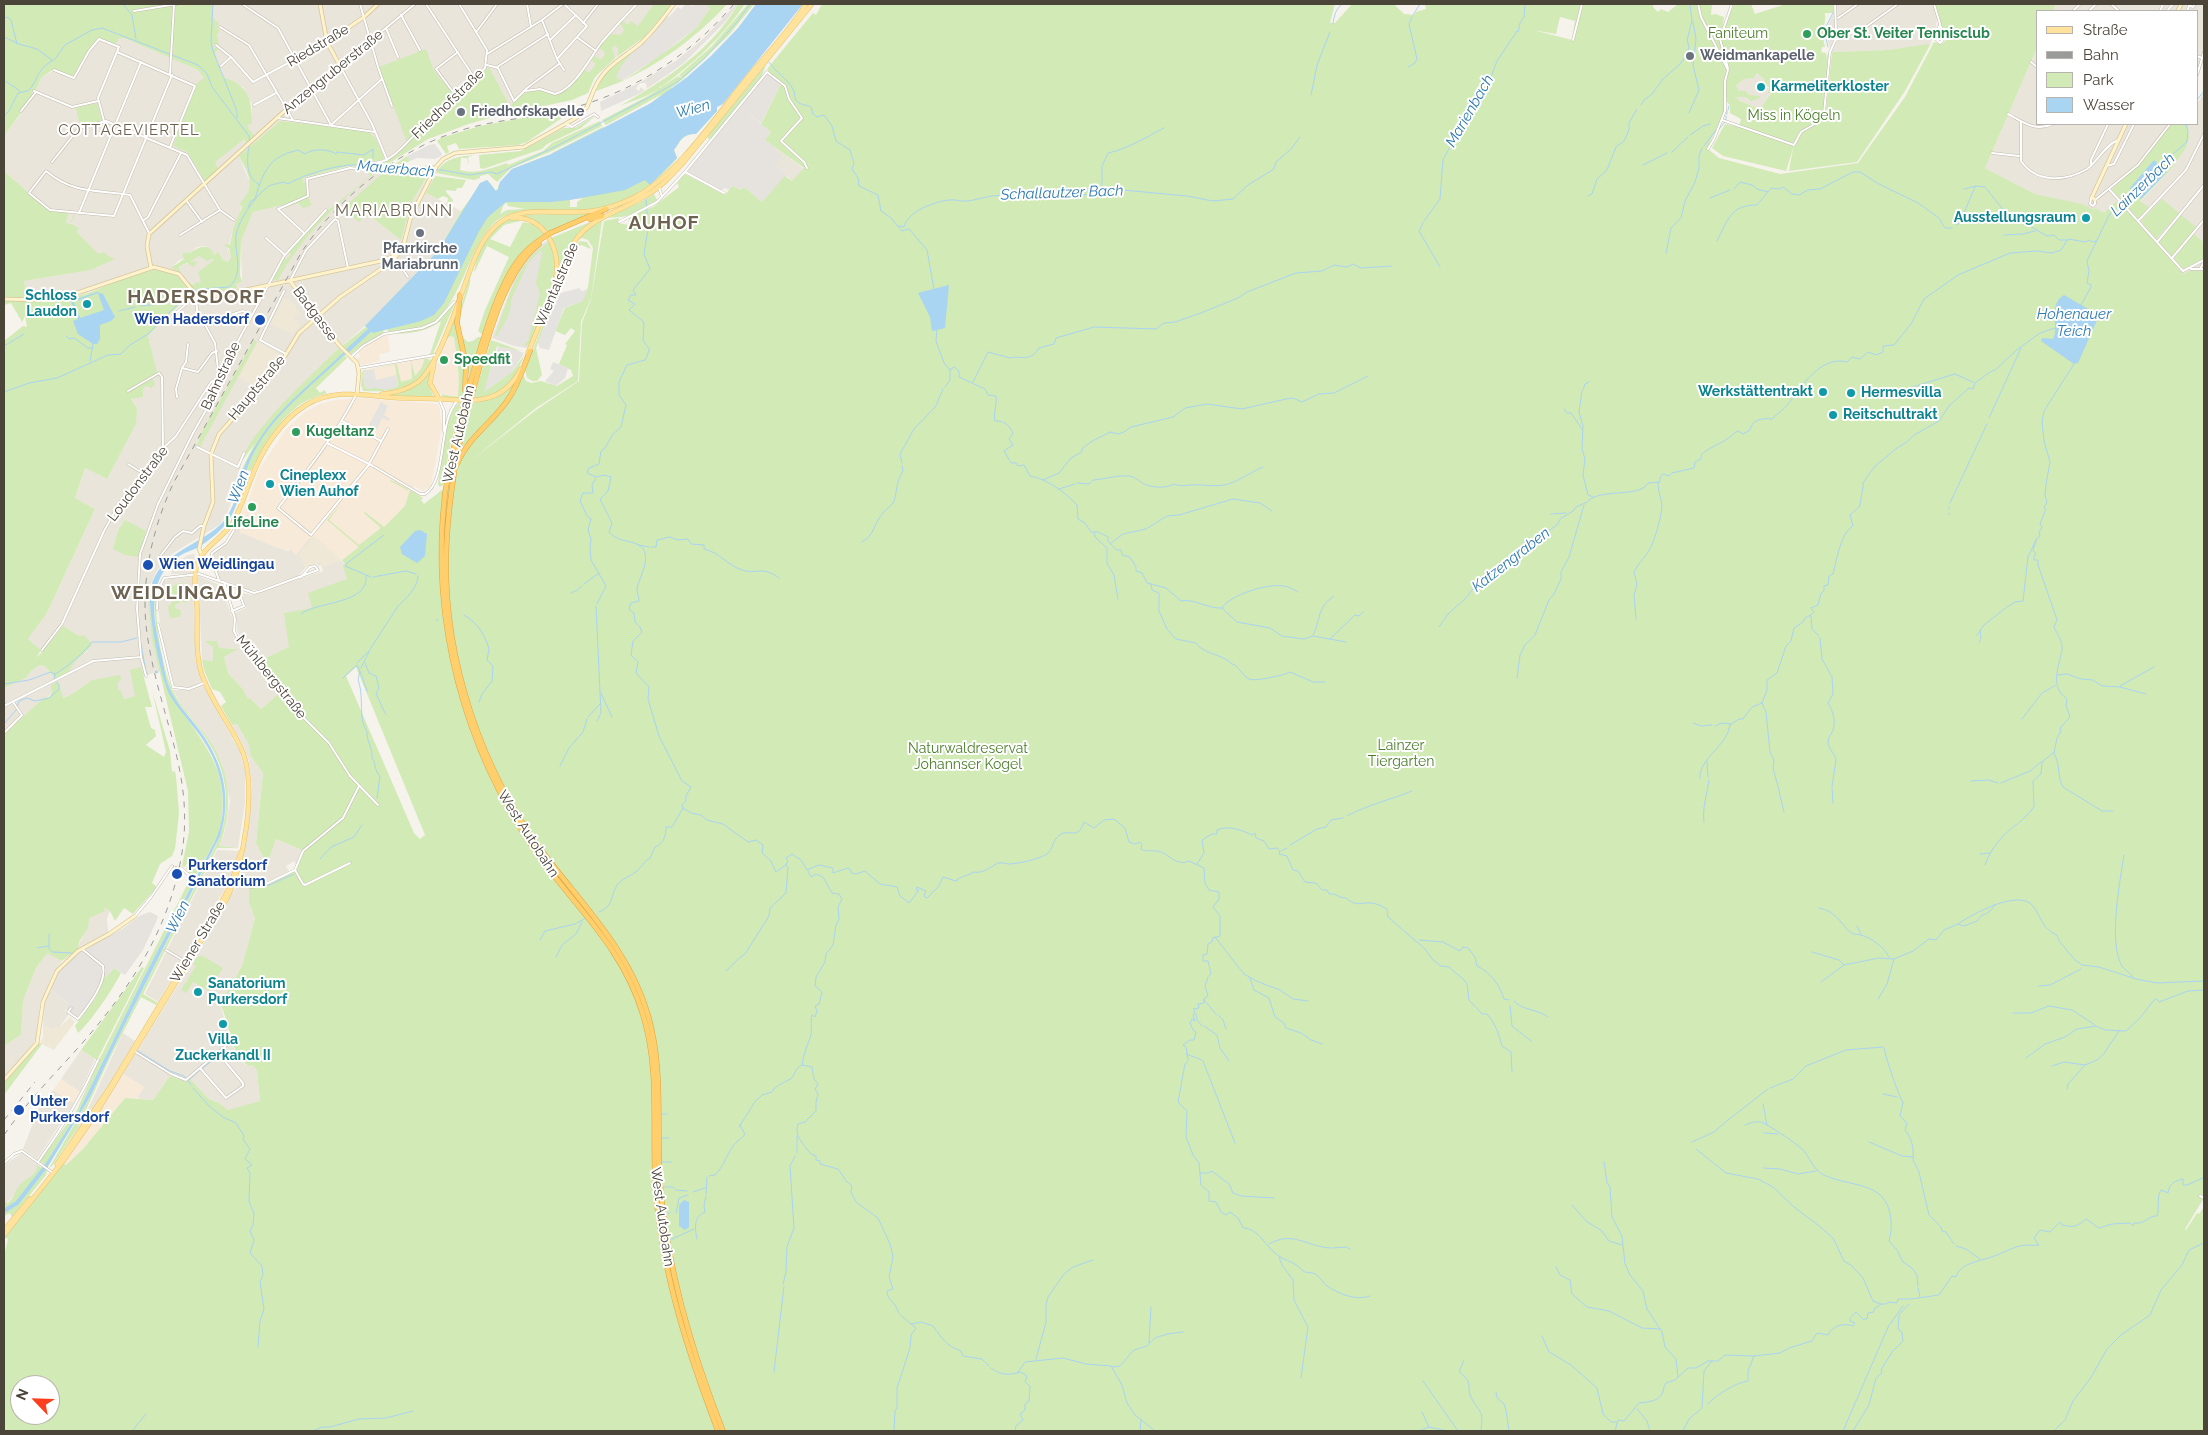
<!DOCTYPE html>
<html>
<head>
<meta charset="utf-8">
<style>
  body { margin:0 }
  #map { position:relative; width:2208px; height:1435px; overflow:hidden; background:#f6f3ec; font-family:Raleway,sans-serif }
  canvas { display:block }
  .frame { position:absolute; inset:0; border:5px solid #4b4439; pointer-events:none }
  .legend { position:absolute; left:2036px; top:10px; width:162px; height:115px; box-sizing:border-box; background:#fff; border:1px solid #b7b4b0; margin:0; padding:6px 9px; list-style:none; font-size:15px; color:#4b4439 }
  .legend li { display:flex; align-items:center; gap:10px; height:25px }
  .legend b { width:25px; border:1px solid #b7b4b0 }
  .north { position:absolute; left:10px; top:1375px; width:50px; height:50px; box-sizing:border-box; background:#fff; border:1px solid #b7b4b0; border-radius:50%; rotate:294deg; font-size:14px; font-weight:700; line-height:20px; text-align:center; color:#4b4439 }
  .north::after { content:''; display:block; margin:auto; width:18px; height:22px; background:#fc3f1d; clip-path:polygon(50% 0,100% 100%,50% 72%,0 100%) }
</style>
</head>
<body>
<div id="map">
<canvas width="2208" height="1435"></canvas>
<div class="frame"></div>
<ul class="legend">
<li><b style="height:6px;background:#ffe39c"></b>Straße</li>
<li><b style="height:6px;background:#9a9a9a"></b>Bahn</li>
<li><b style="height:14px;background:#d2eab5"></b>Park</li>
<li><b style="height:14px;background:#a9d4f2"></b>Wasser</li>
</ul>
<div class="north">N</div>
</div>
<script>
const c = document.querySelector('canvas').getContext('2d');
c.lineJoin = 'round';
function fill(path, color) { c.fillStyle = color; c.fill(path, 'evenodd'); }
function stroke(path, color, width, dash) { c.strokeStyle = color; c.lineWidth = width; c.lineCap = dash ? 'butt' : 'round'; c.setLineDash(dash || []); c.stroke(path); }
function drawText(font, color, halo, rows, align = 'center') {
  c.font = font + ' Raleway,sans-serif'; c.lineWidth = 4; c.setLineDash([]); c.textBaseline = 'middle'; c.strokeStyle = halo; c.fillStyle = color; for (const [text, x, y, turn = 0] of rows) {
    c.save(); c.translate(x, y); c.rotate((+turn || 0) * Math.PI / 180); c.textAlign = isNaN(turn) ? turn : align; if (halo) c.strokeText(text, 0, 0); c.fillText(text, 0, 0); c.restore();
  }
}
fill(new Path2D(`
  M213,4H672L644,37L607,64L582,92L513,103L510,109L428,139L386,165L385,171L397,172L365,213L401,239L410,206L433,165L439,167L426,193L461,211L438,251L425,266L365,326L339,348L263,426L242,461L233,498L226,516L219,525L175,552L165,560L156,572L149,588V598L160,671L143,676L141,667L135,696L124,699L121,691L118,690L117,682L105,678L92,680L72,694L62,698L52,693L4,734V688L26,678L31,671L40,665L45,666L55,679L70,671L73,662L88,651L79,636L63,626L43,652L28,639L47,613L95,509L75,498L85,468L107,479L130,435L137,408L131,398L157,374L148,336L188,299L121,280L84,294L28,302L24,281L91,270L114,259L98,255L77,232L71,225L75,215H73L70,224L65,223L67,213L48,210L4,171V136L21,114L20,112L33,94L32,93L36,90L41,78L53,71L70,46L102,31L124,38L198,70L247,126L252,123V104L243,87L223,77L215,53L212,43ZM280,121L290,122L382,160L363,163L362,165L302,178L289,202L253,212L241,242L242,282L236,284V288L223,291L201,294L197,293L191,289L190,282L195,285L199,284L202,282L200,274L202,271L214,260L199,256L192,259L190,263L182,265L179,269L171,267H176L174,265L178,261L184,258L182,254L185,252L190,253L197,247L206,246L214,255L218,252L223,260L229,262L231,258L228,248L233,229L239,218L242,200L247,195L250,183L239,156Z
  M1833,4H1933L1937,17L1936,28L1930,45L1888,50L1832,52L1829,54L1830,48L1825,30L1834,13Z
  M2056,4H2204V59L2197,78V11H2053Z
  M2037,48V124H2171L2143,161L2113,188L2137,218L2150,208L2140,202L2171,169L2186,148L2189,138L2188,124H2197V103L2204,94V271H2189L2182,275L2106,211L2104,214L2095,208L2093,209L2075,203L2035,194L1985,168Z
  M1757,73L1764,79L1766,86L1771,92L1760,109L1736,99V96L1745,97L1748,100L1749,95L1746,91H1739L1736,86L1744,79L1754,78Z
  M775,147L804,169L792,181L775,165L773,149Z
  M237,522L242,524L240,532L288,551L314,536L345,564L363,575L289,647L257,662L242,642L237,630L235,613L246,608L241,593L252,595L323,571L321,565L318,566L317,563L306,567L298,576L257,590H250L220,579L213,564L214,560L211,559L214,552L225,545Z
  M195,554L193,574H171L172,567L175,563L188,555Z
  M198,576L220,585L233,619L234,634L244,651L279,694L261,709L250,698L248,699L243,689L228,673L224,657L237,649L219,648L210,643L213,647V661L202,660Z
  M193,577L196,663L202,681L192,687L176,688L174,686L162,638L157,600L163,581L172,578Z
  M203,685L240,752L245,771V803L238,848L219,846L225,831L230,801L222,764L209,739L182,706L173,690H191Z
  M237,724L249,745L250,755L263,773L256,843L267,863L276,839L302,850L296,865L294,861L286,866L289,871L265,884L249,885L239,882L250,815L252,784L249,761L244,747L232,725Z
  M217,850L238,851L233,875L158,1002L145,994Z
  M237,885L249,887V903L255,918L242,966L220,1004L232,1045L240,1060L247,1066L253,1065L257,1071L260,1101L228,1111L219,1103L209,1099L190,1080L187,1082L170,1076L153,1100L141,1099L137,1097L144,1087L123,1074L201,948Z
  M104,906L110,911L107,918L108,932L78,949L77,947L83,937L89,918Z
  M47,952L62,961L53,973L40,1004L37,1036L30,1050L4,1078V1046L21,1035L23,1001L36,968Z
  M51,990L70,1005L65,1011L69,1014L59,1028L53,1030L43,1025L44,1005Z
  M123,1033L135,1041L97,1105L70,1141L89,1107Z
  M81,1050L95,1059L80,1092L61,1079Z
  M53,1090L74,1103L37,1159L23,1149L38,1110Z
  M22,1153L38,1165V1169L4,1206V1165Z`), '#eae5da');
fill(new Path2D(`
  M388,335L390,352L379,354L380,361L361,365L357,359L360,356L358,352L376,339Z
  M450,336L454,337L459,378L458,397L439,393L434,388L433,381L438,361L448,337Z
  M425,358L427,361L410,383L364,390L361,387L364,370Z
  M359,398L438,404L439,406L442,426L431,486L423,491L414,486L412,491L423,498L342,560L314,537L309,539L296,555L291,550L277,548L240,532L241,524L238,520L249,499L259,469L287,428L305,412L320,404L335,400Z
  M123,1074L144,1087L137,1097L139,1099L125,1098L83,1149L66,1165L63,1163Z
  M61,1079L80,1092L74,1103L53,1090Z`), '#f7ead8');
fill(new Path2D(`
  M686,4L693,6L695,4H705L710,8L697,27L657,58L618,83L596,91L628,54L648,40L667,16L669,17L678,7L681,9Z
  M736,4H738L726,21L684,63L667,75L639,94L637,89L639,91L641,87L644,90L647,89L646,83H641L620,94L600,102L632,87L677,60L704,38Z
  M767,74L781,84L761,123L742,108L771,132L765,140L775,147L773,149L782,156L775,165L787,175L762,202L744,187L741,190L732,186L728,190L726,188L721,190L687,172Z
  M549,239L555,256V278L530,345L526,348L514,346L492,338L516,275L525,260L537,248Z
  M499,344L524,353L512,372L483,393Z
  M150,912L158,916L156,922L143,950L125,975L114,968L106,977L104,976L96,997L80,1019L66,1009L69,1004L51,990L57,975L66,963L82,951L122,929L141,915Z`), '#e6e2dd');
fill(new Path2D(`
  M285,297L291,301L300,312L294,317L300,325L293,334L270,324Z
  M258,342L281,355L256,387L238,377Z
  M314,536L342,560L322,567L320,562L305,567L299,554Z
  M70,1017L75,1022L54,1050L40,1043L43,1037V1025L53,1030L56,1026L59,1028Z`), '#efe8d6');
fill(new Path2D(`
  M4,4H213V18L219,24L217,28L220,31L217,34L219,46L213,43L214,48H219L215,53L223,77C248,85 252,98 252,123L247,126L254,136L247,143L244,139L215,162L218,169L205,181L187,152L173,146L196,84L204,78L198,70L124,38H119L115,45L98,38L86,53L73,77L54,69L41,78L36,90L32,92L33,94L20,112L21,113L4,136Z
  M654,4H672L644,37L618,56V48L614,45L612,48L615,58L595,77L588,93L572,100L501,115L468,124L428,139L386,165L367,164C373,162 381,164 387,161C404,153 414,132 430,125L489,67L510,107C516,98 530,87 543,90C549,92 552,95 558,95L584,69L589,73L596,64L591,60L595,56L601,60L605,54L604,51L599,48L610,34L621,35L624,30L620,23L623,21L628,25L631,21L638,26Z
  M705,4H727C697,37 659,65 618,83L617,79L624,80L635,73L679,42L697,27L710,8Z
  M738,4H745C722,37 694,63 661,87L659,86L660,88L646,96L620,106C665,80 712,50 738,4Z
  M748,4H754L729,35L683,79L679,75L711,47Z
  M822,4H1335L1330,23H1335L1352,4H1394L1404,14L1414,15L1416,12L1426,9L1425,4H1654L1653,7L1658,12L1661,9L1668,12L1678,4H1712L1711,15L1715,14L1724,17L1722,33L1734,4H1751L1755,14L1786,4H1833L1834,13H1825C1826,26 1821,33 1825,47H1822L1821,52L1826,53C1829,66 1827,110 1819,119C1813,127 1802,127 1797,136L1786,171L1723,156L1712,148L1725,124L1739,127L1741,119L1730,113V105L1727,102V97L1725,110L1708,147V149L1719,158L1780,174L1858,163L1905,97L1934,42L1942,44L1946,40L1935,4H2056L2053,11H2037V48L1985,168L2035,194L2082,204L2093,209L2095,208L2104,213L2116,202H2120L2183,274L2189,271H2204V1198L2185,1229L2186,1230L2197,1213L2199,1214L2204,1207V1431H4V1256L8,1239L4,1237L63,1163L66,1165L83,1149L125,1098L153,1100L170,1076L187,1082L190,1079L209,1099L219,1103L228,1110L260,1101L257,1071L253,1065L248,1066C228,1050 231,1025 220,1004L242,966L255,918L249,903V887C270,888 277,877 296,870L303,853L302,850L276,839L267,864L256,843L263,773L250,755L249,745L237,724L232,725L221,706L226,702L220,692L212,689L204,670L202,660L213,661V647L205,641H217L219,648L238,649L224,657L228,673L243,689L248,699L250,698L261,709L282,691L257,662L289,647L284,613L312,608L308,593L347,579L343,566L345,564L342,560L359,547L327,520L341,504L329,520L359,545L381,528L364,513L391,480L408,489L407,492V490L390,481L365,512L384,527L405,506L410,490L423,498L421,500L424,504L456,479L459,464L466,449L496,416L523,374L526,381L531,383L541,381L557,386L573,376L571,370L559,364L567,345L565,344L575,331L571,328L565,335L555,331L565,308L582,301L588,287L593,248L588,240L582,238L577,240C596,215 629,211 654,194L657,200C652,208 631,216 621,217C614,218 609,216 602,221L591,298L581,322L578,381L536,408L469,462L536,410L579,381L582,323L591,299L604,221L619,218L618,223L628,225L630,216L653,207L679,187L677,183L685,174L725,195L732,186L741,190L744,187L762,202L785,176L792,181L804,168L765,140L771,132L761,124L782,82L774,77L767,69L813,13L816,15ZM1560,17L1575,21L1572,40L1533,30L1556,34ZM1757,73L1764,79L1766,86L1769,87L1768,93H1771L1760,109L1738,100L1736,97H1745L1751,101L1760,98V96L1749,95L1746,91H1739L1736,86L1744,79L1754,78ZM356,667L425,835L420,839L414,833L346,676ZM20,1385H50V1415H20Z
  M1928,44L1930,45L1905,91L1857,162L1789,171C1791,160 1793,142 1801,133C1811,122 1819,128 1826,110L1832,52L1888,50Z
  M426,49L434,71L454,95L407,142L379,67Z
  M632,52C626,62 615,69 617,83L596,91L605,73Z
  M766,65L760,80L712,138L708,139V135Z
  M678,76L683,79L671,88L717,107V111L696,134C682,134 681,141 674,150L677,158C659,182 628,203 599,209C582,212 563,209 545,210C530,210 515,210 501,218C472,235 466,290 439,317L441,319L456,301L433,354H430L441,321C428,331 414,333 397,334L409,329L388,332L387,328L383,330L384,334L366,343L351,354L342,346L366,327L365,326L438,251L461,211L483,182L487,180L491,184L504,204L500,214L507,210L525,209L508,206L507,203L504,204L496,190L498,189V186L512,169L548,155L570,200V207H577V202L583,198L573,199L552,153L603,127L641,182L651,103L662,94L606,125L602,120L648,96Z
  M97,103L102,121L80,126L76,108Z
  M577,108L562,113L563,117L559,120L527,142L518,145L459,149L456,143L447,146L449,152L446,154L437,141L441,138L480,126Z
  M593,117H594L581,128L547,144L542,149L483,169L480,168L479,155L521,151L564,128H575Z
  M280,121L368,131L376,139L384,157L382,160L363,163L361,167L349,166L303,178V183L306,182L308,197L312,205L303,208L298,203L285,208L281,205L253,212L241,242L240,275L242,282L236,284L237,288C224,291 192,302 189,282L194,285L195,283L201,282L198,272L214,260L212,259L207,261L199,256L190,262L195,261L197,263L193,267L187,263L182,265L179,268L181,272L171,268L184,259L182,254L185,252L190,253C199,247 209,242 214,255L218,252L223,260L228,262L231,258L229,248L224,246L226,244L230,245L233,229L242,207L240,204C242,199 245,198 247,194C254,180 245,168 239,156Z
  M600,121L602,126L550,152L511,168L497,182L488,174L480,176V178L474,180L436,173C445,158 457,157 474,155L468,157L469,165L467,158H461L460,170C476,175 491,168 507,163L508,165L543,151L552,143Z
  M2171,124H2188L2189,138L2186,148L2171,169L2140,201L2150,208L2140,218H2137L2112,190L2113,188L2143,161Z
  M407,156L410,161L406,163V167L433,165L410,206L401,240L366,213L359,222L342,209L384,172H389L385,171L390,167H397L392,166Z
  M365,166L381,168C340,201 304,233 278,280H273L284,258L287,259L291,254L288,252L326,210L330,209L370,176L368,172L362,169Z
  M4,171L48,210L68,213L66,223L70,224L73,215H75L71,224L79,228L77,232L98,254L104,252L108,256L115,259L91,270L24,281L28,302C45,300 70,298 85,294C118,284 170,245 190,295L148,336L158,376L152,379L155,384L151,388L147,386L143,388V397L131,399L137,408L136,424L107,479L85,468L75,498L95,509L47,613L28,639L41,650L36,658L43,651L63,626L79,636L84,635L92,644C85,656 75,657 70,671L55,679L45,666L40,665L31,671L26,678L4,688V341L23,326L27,327L25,316L22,322L11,303L4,305Z
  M435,176L466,180L462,188H457L456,191L446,190V192L453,200L451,206L447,204L448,198L443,196L438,199L426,193Z
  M2162,199L2179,213L2156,239L2141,221Z
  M593,213L548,233L521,215Z
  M2181,215L2196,227L2172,257L2159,242Z
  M513,218L519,219L520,221L504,225L490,239L510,247L523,222L533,224L545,235L523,252L509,271L483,335L478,331L485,310L509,257L487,246L474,273C477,251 490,225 513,218Z
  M590,222L571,243L558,276V258L551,238Z
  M2194,234L2204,243V258L2184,270L2174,258Z
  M580,241L587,242L591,249L581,245L575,248L536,348L542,375L537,381H532L527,378L525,370L568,261L573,248Z
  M549,242C567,273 541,314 529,344L525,346L524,344L528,341L540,293L536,283L542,253L541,250L528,263L511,300C512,312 503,326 497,336H495C508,301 515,263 549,242Z
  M470,277C473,290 447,328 468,342L473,341L478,337H482L469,376L458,316Z
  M455,316L465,378L462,400L443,397L433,386L440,394L458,397L459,378L454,337L450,336L446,340Z
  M254,340L257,342L200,447L197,446L201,434Z
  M491,340L522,351L497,346L484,392L512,372L525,354C512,385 506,392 473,400Z
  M339,348L347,358L316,388L320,393L324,390L327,393C318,396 306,400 298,406C277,422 262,447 251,471L242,469L255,443L242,461C250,430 314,373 339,348Z
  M425,358L431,360C426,390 388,392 365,391L362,390L363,387H361L362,372L364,370L370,371L363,374L365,387L368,389L374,386L398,385L395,365L374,368L397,364L401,382L412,379L411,360L415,376L422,367Z
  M432,368L428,383L434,398L389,395L408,390Z
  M517,379L505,401L460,450L472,403C491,401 505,394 517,379Z
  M461,402L449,451L443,485L440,487L438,485C441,469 445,407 461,402Z
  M125,520L146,531L138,557L125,555L113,549L118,531Z
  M179,583L187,584L188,590L179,595L186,599L191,596V592H193L194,598L185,603L182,601L175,605V608L180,610L181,614L179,617L170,618L168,607L173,601L171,587Z
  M157,592C154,619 161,663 172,689C180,707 196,722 208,738C231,771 234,810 219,846L238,848H217L201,880L199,879C208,859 222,839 225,816C229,790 222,762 207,740C197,724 182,710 172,694C161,674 152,616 155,593Z
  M150,596C149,619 156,641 161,663C163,672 164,682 168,689C194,736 232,762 221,823C218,841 203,860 195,878L188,874L186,868L193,859H189L185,867L182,866L189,832L188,791L152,640L148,597Z
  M141,667L152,707H145L151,728L155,730L156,736L146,745L164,757L166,752L152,690L170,751L172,772L175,771L176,776L179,813L175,849L172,856L160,864L152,883L157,887L133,914L124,908L115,921L110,911L104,907L105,911L89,918L88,928L79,942L78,949L62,961L47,953L36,968L23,1001L21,1035L4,1046V734L44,698L49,697L52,693L51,685L58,681L63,698L72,694L92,680L120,675L121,680L118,682V689L121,691L124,699L135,696L130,670Z
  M191,877L195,879L193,883L143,979L79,1111L45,1165L40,1161L77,1110L99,1060Z
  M198,881L200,882L143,994L158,1003L156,1005L141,997L108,1062L77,1129L52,1166L49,1168L90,1097L124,1026Z
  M201,955L223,968L209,991L193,982L186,993L181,990L196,966L193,964L198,956L200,957Z
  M142,967L144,968L97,1060L81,1050Z
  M114,968L121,973C113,989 90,1023 78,1033L75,1026L96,997L104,976L106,977Z
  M39,1043L42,1044L4,1095V1083Z
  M37,1165L47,1170L46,1175L12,1217L10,1213L4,1216V1201L8,1203C15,1197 14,1192 19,1186C25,1178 37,1176 37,1165Z`), '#d2eab5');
fill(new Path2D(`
  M666,29L670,34L658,43L664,51L655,56L647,47V45Z
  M641,82L636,88L639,94L601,111L600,102Z
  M435,144L442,154L441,156L435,159L417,158L410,161L407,156L429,145Z
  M579,288L582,291L588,289L583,301L564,308L549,350L540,348L538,343L557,294Z
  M553,362L568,368L565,378L556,386L545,381L554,371L550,369Z
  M374,369L376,380L396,375L398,387L386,390L375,388L368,389L365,387L363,373L364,371Z
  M381,402L388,406L384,415L390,419L389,421L382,418L377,429L369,425Z`), '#e5e3e0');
fill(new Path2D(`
  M756,4H803L723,104L717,107V111L696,134C682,134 681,140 674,150L677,158L650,185L645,180L625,190L570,200L551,202H506L488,217L479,231L444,303L434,315L421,321L373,333L365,326L438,251L480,183L487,180L496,191L498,189L500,182L512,169L549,155L607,126L651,103L686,78L711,56L738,28Z
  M2154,160L2167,172L2141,199L2133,193L2130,188Z
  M949,285L945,328L932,331L930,317L918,293Z
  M97,292L103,294L115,317L111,321L100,325V339L97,344H93L78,334L73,321L78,319L71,301ZM98,293L104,310L80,318L74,302Z
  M2064,295L2097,314L2098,318L2078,363L2074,364L2041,341L2042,338L2053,339C2060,327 2047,305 2064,295Z
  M343,353L345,354C313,385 273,414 253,454C242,475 241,502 229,520C223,529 211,539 202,545C195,550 186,551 178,557C144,581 154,623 162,657C164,667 165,678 169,687C175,702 187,714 197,727C222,759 233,796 220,836L124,1026L90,1097L47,1168L44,1166L79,1111L143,979L215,841C230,810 223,771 205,743C195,727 181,713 171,697C161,680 146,607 151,587C159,553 198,546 220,525C235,511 237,489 243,470C247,459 253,449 259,440C276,411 318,377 343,353Z
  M420,530L427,534L425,556L417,563L402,554L400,547L415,531Z
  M684,1200L689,1202V1227L685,1230L679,1226V1205Z`), '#a9d4f2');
stroke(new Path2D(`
  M123,4L132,15L136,39
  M213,4L211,41L213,51L237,111V118
  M1413,15L1420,4
  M4,19L7,17L11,20L17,44
  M1333,24C1334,16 1336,7 1343,4
  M4,37L19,44L37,49L52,60
  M1828,47L1824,30L1833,13
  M1828,55V60
  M55,59L65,45L92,30L102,28L198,65L207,74L212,87L249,136L250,142
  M769,62C776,72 787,79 793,89C796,94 793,100 799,103C802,105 807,105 811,107L813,114L817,117L824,115L832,126L836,141L850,150L854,163L852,169L858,178L859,186L878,195L881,211L890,217L902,231L909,229L927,250L934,289
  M1408,67L1415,63L1417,59L1409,24L1412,17
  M4,80L20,91
  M1311,95L1317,65L1330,32
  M2197,100L2204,91
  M1641,105L1644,100L1652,94L1663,79L1680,64L1687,54L1689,47L1687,40L1692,21L1690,4
  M1728,110L1729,106
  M1689,113L1699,90L1693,65L1696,39L1693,22
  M1727,114V111
  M4,116L9,111L18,93C21,92 24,92 27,91C36,88 35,68 54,60
  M1726,120V116
  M1719,129L1725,122
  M1690,135L1703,126L1710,124
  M249,146C247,159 245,178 260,185
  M1704,146L1716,130
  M1672,152L1688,137
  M368,165L388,169L442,170L469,175L491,172L497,174L557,146L676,83L704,59L737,22L750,4
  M1643,165L1667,153
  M2160,165L2187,142L2188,131L2186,124
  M1102,189V166L1108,153C1128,149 1146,137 1164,128
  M1734,189L1740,182L1752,185L1757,189L1768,192
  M1964,189L1976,186L1985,187L2009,217L2021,221L2047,236L2054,235L2059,240H2067
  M1588,196L1592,194L1597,179L1607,170L1616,147L1624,141L1629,130V123L1637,109
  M1710,198L1730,190
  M646,199L648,229L644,254L650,269L633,290L636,295H631L628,300L635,304L629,310L644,322L643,340C649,351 652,345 645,360L627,365L619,382V395L626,405L621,427L613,434L605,448L601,451L599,464L589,468L587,473L596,477L604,475L611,477L608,491L600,499L612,523L609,532C616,540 624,540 634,543C657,550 639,577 637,589C637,593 639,596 639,601L631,603L629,609L634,613L635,622L640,627L642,632L633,641L631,655L638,662L636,673L649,687L648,699L659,736L682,781L691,787L686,796V801L682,805L683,808L691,813L701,815L707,820L723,824L748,842L756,840L763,845L762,853L771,861L776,872L786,865L788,860L786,858L792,854L801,860L807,870L819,865L833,868V873L848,868L851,870V873L856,874L865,871L880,884L897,887L900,896L909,903L919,890H916L917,887L926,891L924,896L927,898L939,886L943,877L956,881C961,875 968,877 973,872C984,874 990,867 998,863C1002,862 1006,864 1009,864C1018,864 1039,859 1047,854C1053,849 1053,839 1060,835C1070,828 1078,841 1084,822L1094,828L1104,820L1114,819L1125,828L1129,842L1135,844L1140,842L1142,844L1141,849C1147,852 1150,850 1157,851C1169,853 1176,867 1189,861L1204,868L1205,883L1209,890L1219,892V899L1213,907L1220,916V936L1213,938L1212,942L1208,944L1207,954L1203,955V961H1208L1211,974L1209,976
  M248,207L251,201L255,199C260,182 266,162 283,155C288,152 293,152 298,150L305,154C311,149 328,148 336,154L337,152L364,155L373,149V158
  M1962,218L1975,187
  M1424,221L1440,199L1443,160L1452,143L1454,132L1469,109L1481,98L1483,85L1491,77L1497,61L1517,31L1518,32L1520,23L1524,17L1525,4
  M1423,223L1419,231L1440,267
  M1956,225L1967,219L2006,213
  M899,226L904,227C907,212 933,202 949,200C955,199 962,202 968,201C981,199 992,194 1005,196L1008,194L1011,196L1022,194L1037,197L1057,190L1086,195L1112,189L1187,196L1213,201L1233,199L1248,185L1274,169L1276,162L1291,149L1300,137
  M2004,235L2023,234L2035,231
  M1717,241C1728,220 1730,205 1757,205L1771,188L1779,189L1783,187L1792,194L1799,195L1808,190L1820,189L1853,172H1860L1879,184L1918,203L1939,218L1945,228H1952
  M1666,253L1671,228L1681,218L1685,201L1695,182L1699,168V156L1702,148
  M182,289L189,293
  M170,297L173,294
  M2081,305L2091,287V285L2087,283L2089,271L2087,261L2109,215L2133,193
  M141,306L159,304
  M119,311L135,307
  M937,328L936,341L944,363L950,370L954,367L959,371V377L985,389L988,395L996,396C997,405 993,414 995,421C1005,421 1008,424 1013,433L1009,439L1013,445L1004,451L1011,463H1016L1018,466L1024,465L1030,476C1047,479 1065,492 1077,505L1078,519L1085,523L1091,532H1098L1108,537V541L1116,550H1121L1122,555L1130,557L1136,567V571L1142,573L1147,583L1151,584L1152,590L1159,593V611L1167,629L1176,639L1196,643C1203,653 1215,653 1225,659C1230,661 1230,664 1235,665C1239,669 1245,677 1249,679C1254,682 1285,675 1290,672L1313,682H1325
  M66,336L69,339L74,338L88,348H93
  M4,346L24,334
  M90,361L93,344
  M973,382L988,352L1010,358C1020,355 1030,363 1039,348L1054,344L1056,338L1094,327L1156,329L1164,323L1175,322L1201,313L1238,298L1247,292L1296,273L1322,271L1334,265L1347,267L1353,264L1361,268L1392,266
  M945,387L950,380V370
  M1909,388L1955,374L1973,382
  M1583,390L1585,384L1589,382
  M1582,391L1579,412L1583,426L1582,449L1585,459L1583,475L1588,495L1593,497
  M4,392L29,383L57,378L108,355L121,354L130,345L148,334L189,293L203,289L229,287C245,273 234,254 236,236C238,220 256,195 269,186C273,184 280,183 284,182L288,184C307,173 342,163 364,165
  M1564,409L1567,413H1571L1582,429
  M1989,418L2021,348
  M902,463L900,454L914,429L936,406L943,389
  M596,478L592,485L593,493H583L580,501L587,516L591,519L588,530L591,539L590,549L591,560L606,586L597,604
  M1043,480L1059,473L1071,458L1082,452V449C1091,440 1100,438 1110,432L1118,434L1124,432L1131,427L1173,417L1185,408L1207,404L1242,409L1286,399L1293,398L1302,402L1319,394L1334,393L1368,376
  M1077,483L1089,484L1093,480C1106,479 1116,475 1129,476C1137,477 1140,483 1147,485C1155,488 1167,488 1174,484C1181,487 1185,485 1193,485C1203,484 1213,487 1224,485C1239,482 1250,472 1263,467
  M1059,489L1075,484
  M1588,501C1601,488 1641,498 1648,483L1660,482V477L1663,474L1669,476L1672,473L1694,468L1695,462L1701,459V455C1709,447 1719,445 1727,439C1731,437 1733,433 1738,431L1743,434L1750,430C1752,419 1763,418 1772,419C1776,414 1784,410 1788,404C1802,387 1820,355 1847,362L1852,357L1860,359L1868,352L1876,355L1883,352V346L1894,345L1911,324L1924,299L1958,275L2010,253L2037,251L2052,253L2061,250L2068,239L2086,242L2089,240L2093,242L2096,241
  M1950,503L1987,424
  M1949,509V507
  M1949,513V515
  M1551,514L1566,513
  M1094,533L1096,538L1107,548V563L1114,575L1118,599
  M862,542C875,535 874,523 883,513C886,509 892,506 894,501C897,491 897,479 903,471L902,466
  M1111,543L1123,534L1146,529L1167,516L1179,515L1233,499L1260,503L1272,511
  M638,545L649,547
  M651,547H656L657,540L670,537L678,540L688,539L691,544L704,545V549C719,552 727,565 742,570C757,575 762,565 779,578
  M346,564L384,535
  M346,564L345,566L371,577
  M373,577L406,571L416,574
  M584,584L599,573
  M1151,584L1166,588L1181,601C1193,598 1208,609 1222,608L1237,622L1270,628L1282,636L1304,639L1313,636L1346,642
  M576,591L582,586
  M571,593L575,591
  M596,606L601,713L597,721
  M2007,607L2015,602L2023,601L2028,557L2036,540
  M1222,608C1229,595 1269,583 1283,586C1288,586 1294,590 1298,592
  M2004,609L2006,608
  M301,614C316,601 369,605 366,576
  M464,615C477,622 485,635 489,649L487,660L493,666L492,681L482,694L479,702
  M1811,616L1812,629L1819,636
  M1636,619L1634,595L1637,585L1634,572C1638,563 1646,557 1651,547C1655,539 1662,514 1662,505C1661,497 1658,492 1658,482
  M436,620H438
  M1439,627L1448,614L1465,599L1476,585L1496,571L1519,550L1525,549L1540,537L1544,531L1550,530L1558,524L1560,519L1573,511L1576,507L1587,502
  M1313,635C1321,619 1317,607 1334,596
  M1977,635L1984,625L2003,610
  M1820,638L1822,659L1832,677L1833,694L1828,703C1833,711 1836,721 1833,730C1831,735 1828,737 1828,742C1828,749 1835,753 1836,760L1832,787
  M1330,639L1355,615L1359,616L1363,612
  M1979,643L1981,639L1980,630
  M141,644L146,672L148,674
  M357,663L369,651L398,606C406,599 418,587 418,576
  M365,663L369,673L376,676L379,688L376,694L386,715
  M361,668L369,652
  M360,671L367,691
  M2058,675L2067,674L2081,679L2093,680L2102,686L2120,687L2146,694
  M343,678L357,665C363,674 356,676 359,683C364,698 358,720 367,731C366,741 373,747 372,758C376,762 374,771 380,776L377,798
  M1517,678L1520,655L1525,645L1535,635L1549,600L1554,594L1561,579V572L1569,557L1584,505
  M54,680L55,674C65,669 86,651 92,642H121L137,638
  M4,684L29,680L51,672L55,674
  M2120,686L2154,667
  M601,693L612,717
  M1762,703L1766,712L1770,752L1774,760L1773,768L1779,790
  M588,717L600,704
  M2022,719L2042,693L2056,685
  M1693,723L1701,726L1712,725
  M4,724L16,710L19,701L27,698L35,701L49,698L59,689V685L56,682
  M1715,726L1722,723L1731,724
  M2054,753L2057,738L2061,731L2060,728L2070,717L2066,705L2067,699C2049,686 2059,667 2062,650C2063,641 2057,634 2054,627L2057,620L2055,614L2038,565V560H2034V556L2036,554L2033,550L2037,538L2040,536L2039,532L2042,527L2040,524L2046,509L2044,508L2047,502L2045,495L2046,484L2050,462L2044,441L2042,422L2044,411L2074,364
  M2054,753C2061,766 2057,777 2063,787L2102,811H2113
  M1707,761L1708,777
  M560,766L569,748L583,732L587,719
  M1700,774C1704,754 1727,746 1730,725L1739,719H1743L1752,707L1762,703L1767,690V680L1777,673L1786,646L1791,641L1794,628L1803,622L1805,618L1811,615L1814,612L1811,608L1818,605L1821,593L1824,591V586L1828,585L1829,576L1833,574C1836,562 1841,532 1853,526L1850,515L1860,506C1860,501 1864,486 1863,483L1874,467L1897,448L1907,442L1914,435L1939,421L1949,406L1969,388L1973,389L1975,383L1990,372L1995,370L2018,349L2040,333L2055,328
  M1700,779V775
  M1971,781L1989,780L1998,783
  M2001,783L2030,771L2041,762
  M1832,788L1833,803
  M1779,791L1784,812
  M1347,816C1367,805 1390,800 1412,791
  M1704,822C1702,808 1707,795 1709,780
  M2019,823L2031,811L2034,806L2033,781L2041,774L2042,762L2053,753
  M1290,845L1317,829L1326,827L1331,820L1343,818
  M1281,851L1287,848
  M1980,854L1990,853
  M2124,855C2120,881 2108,943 2122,966C2125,970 2130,973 2133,977
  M320,859L331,847L354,837L362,825
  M1197,864L1204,853L1202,840L1212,834H1217V830C1228,825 1242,830 1252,835L1255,833L1256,838L1264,841L1269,849L1277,848L1280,851L1279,854L1287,856L1293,870L1298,871L1305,882L1316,883L1322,890H1327L1329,894H1334L1340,897L1346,898C1359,909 1362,900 1376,904C1380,905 1383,907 1387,909L1388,917L1425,949L1433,960L1441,966L1449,967L1464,980L1467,984L1469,1000L1482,1014H1487C1495,1023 1499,1034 1502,1046L1511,1052L1512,1072
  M1985,865C1990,849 2004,833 2017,824
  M808,871L811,877L816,874L823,877L832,893L839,894L842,899L838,907L839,919L836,925L833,945L826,954L825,962L816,977L815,986L822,992L819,1004L815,1006L817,1011L815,1017L812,1015C810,1022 813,1031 810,1038C807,1047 803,1055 802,1065L812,1067L814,1079L818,1084L815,1089L818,1094L816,1102V1110
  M261,887C272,886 282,878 293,875
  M1819,908C1836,911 1839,922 1850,932C1853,935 1858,934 1861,935C1872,938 1884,947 1889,957
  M599,912C615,906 610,894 618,884C623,878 631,876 637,871C642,867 644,861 650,858L655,847C664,843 666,836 666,827H672L683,808
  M1958,924C1971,915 2019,888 2033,906C2042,918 2042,929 2057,935L2059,941L2075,960L2082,965L2099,967L2136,979L2157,983L2204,981
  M1857,926L1861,934
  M49,934V949L52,952L72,953
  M1215,937L1244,974L1256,981L1280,990L1293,999L1308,1001
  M540,940L545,931L575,924L586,918
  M1419,940L1443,942L1460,951L1463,947L1468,948L1475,957L1477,966C1490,972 1500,985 1504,999L1509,1000
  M37,948L48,946
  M1812,952L1839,960L1844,965L1879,958L1894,959L1913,951L1929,939L1936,940L1944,930L1958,924L1964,926L1977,921L1982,915C1988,914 1993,909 1995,904
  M556,957L562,945L576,934L582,922
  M726,971C733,966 737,958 745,954L769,916L770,908L786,893L788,867L786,865
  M1250,978L1254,990L1269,998L1275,1017L1284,1023L1286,1028L1301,1033L1311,1040L1322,1044
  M1821,982L1844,965
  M2039,986L2050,985L2081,969
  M1878,999L1887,984L1894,959
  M1204,1000L1216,1014
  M1514,1001C1523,1011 1538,1009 1548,1017
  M1510,1006L1512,1026L1531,1041
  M2013,1013H2031L2049,1006L2072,1010L2095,1025
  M1196,1014L1197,1020L1202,1026
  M1218,1015L1223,1020L1226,1029
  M1204,1026L1217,1035L1220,1048L1229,1061
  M1884,1048C1885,1055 1899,1098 1903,1102L1900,1116L1907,1123L1905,1130C1912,1138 1914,1149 1913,1160L1919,1172L1929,1215L1941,1227L1942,1231L1946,1232L1954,1244
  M138,1051L170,1071L184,1076L191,1085
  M1186,1054L1202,1060
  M2026,1058L2045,1044L2065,1037L2077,1029L2096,1026L2105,1030L2126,1031L2140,1018L2154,1000L2156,999L2159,1002L2188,991L2204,990
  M1188,1060L1186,1047L1183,1045L1190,1040H1194L1196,1032L1193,1030L1190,1023L1192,1019L1195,1021L1193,1016L1195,1011L1193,1009L1199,1008L1198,1004L1204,1003V999L1208,996L1205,986L1208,977
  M1188,1061L1185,1064L1178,1102L1187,1111L1186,1137L1193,1155L1199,1163L1201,1185L1209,1192V1201L1216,1202L1221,1212L1226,1215L1230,1212L1238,1218L1243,1228C1259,1228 1265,1247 1279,1256C1284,1260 1291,1261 1296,1265C1300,1267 1302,1271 1305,1272C1309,1273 1313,1272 1317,1275C1320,1278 1323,1283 1327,1286C1339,1294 1356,1301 1370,1296
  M1203,1061L1235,1143
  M2052,1066L2064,1062L2085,1065
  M202,1069L216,1057
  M189,1080L199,1071
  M193,1088L209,1106L223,1117L236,1123L244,1136L243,1139L250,1149L245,1159L252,1165L247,1168L250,1173L249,1202L254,1213L253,1225L250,1231L254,1240L250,1253L262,1266L263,1275L260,1282L264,1309L260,1321L258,1347
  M1770,1088L1793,1079L1806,1066L1846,1050L1883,1047
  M2067,1089L2068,1084L2085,1065L2097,1060L2103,1055L2119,1031
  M1883,1094L1897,1097
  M753,1104L762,1095L772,1092C775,1085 788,1081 792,1078C796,1072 795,1069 802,1065
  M1763,1104L1767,1125
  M816,1111L805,1122L798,1124C794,1136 804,1145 811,1154L816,1156V1160L820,1161V1164L838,1169L847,1182L852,1186L851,1192L856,1202L878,1218L890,1244L893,1257L889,1277L893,1289L887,1291C887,1298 892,1301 895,1305C901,1318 900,1314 911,1324L921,1322L933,1326C942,1338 946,1346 961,1351L963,1356L982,1359L989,1366
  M662,1114H667
  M1745,1125C1750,1123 1756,1121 1760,1122C1767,1123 1800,1146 1804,1151C1809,1157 1812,1165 1817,1170C1830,1184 1870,1181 1883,1198C1892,1209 1893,1228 1889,1241L1897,1250L1903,1262L1912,1268L1917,1275L1918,1286
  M739,1127L753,1105
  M1764,1133L1778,1134
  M797,1136V1153
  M662,1138H669
  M1692,1142L1714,1132L1728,1120L1768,1089
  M1869,1142L1902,1156L1913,1157
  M1696,1149L1726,1173L1758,1179L1773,1187L1794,1207L1818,1225L1833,1238L1844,1261L1852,1266L1863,1278L1873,1301L1881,1304
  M662,1162H671
  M1604,1162L1607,1182L1610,1187L1612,1217L1622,1236L1625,1264L1630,1275L1643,1291L1647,1309L1662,1332L1665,1347L1676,1359L1678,1377
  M1763,1168L1780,1169L1798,1174L1816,1171
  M1200,1173H1208L1212,1171L1229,1184L1233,1193L1241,1196L1274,1198
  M709,1176L715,1175C724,1166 726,1156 733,1146C736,1141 742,1139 745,1134L740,1125
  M663,1187H673L676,1190L687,1191
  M693,1192L705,1188
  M706,1194L707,1177
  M1572,1205L1586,1221L1602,1231L1609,1241L1622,1245
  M666,1213H670
  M676,1213L679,1198L688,1195
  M697,1239C695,1228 693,1217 705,1212L704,1205L706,1196
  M670,1240L694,1229
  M1269,1244C1293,1230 1307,1247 1331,1248
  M1956,1246L1966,1249L1980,1259
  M1333,1248L1346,1247L1350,1249
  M1279,1257L1282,1265L1293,1280L1294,1300L1308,1327L1301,1378
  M1556,1267L1560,1275L1570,1280L1572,1294L1587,1307L1609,1311L1642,1328L1660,1329
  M783,1284L786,1272L787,1247L794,1228L790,1166L795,1156
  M1918,1288L1920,1297
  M1851,1317L1856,1312L1863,1319H1867L1868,1313L1874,1312V1309L1881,1304H1886L1889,1302L1897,1303L1898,1299H1911L1939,1295L1952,1276L1956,1277C1960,1262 1983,1261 1994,1256C2003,1253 2011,1248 2020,1246C2025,1244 2033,1246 2039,1245L2034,1238L2040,1230L2050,1232L2060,1222L2062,1225C2075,1228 2077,1226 2086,1219L2099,1228L2112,1224L2130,1223L2133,1226L2134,1223C2145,1225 2149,1215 2157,1216C2160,1207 2156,1198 2161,1190L2168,1193C2169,1184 2174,1181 2183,1179V1185H2187L2203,1178
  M1890,1324L1903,1306
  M1542,1336L1549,1352L1571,1365L1597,1388L1603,1414L1611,1422H1616
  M1149,1343L1151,1307
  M1036,1359L1046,1322V1305L1048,1297L1064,1274L1073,1267L1093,1260
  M1464,1360L1459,1372C1475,1383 1465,1387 1472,1399C1482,1416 1483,1410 1481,1431
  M1112,1367L1120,1366L1134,1350L1147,1346L1155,1338L1167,1334L1183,1332
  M991,1368C1001,1376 1009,1375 1021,1372L1027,1376L1025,1382L1030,1386L1029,1401L1025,1404V1410L1020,1414L1023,1420L1016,1426L1015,1431
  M774,1372L784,1286
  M1018,1372L1025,1362L1063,1358L1086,1364L1111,1366L1122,1385L1127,1403L1135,1415L1155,1431
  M1423,1381L1458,1431
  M1496,1392L1497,1398L1504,1404L1506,1410L1509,1431
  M1708,1404C1716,1395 1737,1382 1748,1381V1371L1754,1356
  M1637,1409L1647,1421L1650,1431
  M1422,1412L1429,1427
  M132,1431L146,1414
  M313,1431L322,1427H330L359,1419L386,1418L413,1411
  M894,1431L895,1411L897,1408V1388L910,1348L911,1335L916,1328L911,1324
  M1140,1431L1141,1420
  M1419,1431L1429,1427L1447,1431
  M1615,1431L1618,1420L1624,1421L1639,1403C1647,1402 1657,1402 1662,1394C1664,1390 1663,1387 1666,1383L1675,1380L1688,1368H1696L1708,1361H1718L1725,1355L1754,1356L1780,1353L1789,1348L1812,1341L1817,1333L1828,1335C1833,1325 1844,1323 1853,1326L1855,1323L1850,1321V1318
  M1683,1431L1689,1419L1702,1408L1704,1371L1712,1361
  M1843,1431L1889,1325
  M1853,1431L1869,1405L1876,1378L1882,1373L1881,1370L1892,1352L1903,1341L1902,1332L1898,1329L1899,1315L1909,1304
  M2054,1431L2065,1420L2073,1401L2090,1379L2107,1349L2121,1335L2150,1315L2161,1290L2182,1265L2189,1250L2204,1243`), '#a9d4f2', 1);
stroke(new Path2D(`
  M156,672H157`), '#a9d4f2', 2.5);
stroke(new Path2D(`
  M345,353L373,327
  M4,1211L17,1203L46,1166`), '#a9d4f2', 4);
stroke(new Path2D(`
  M172,866L181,868`), '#d4d0c8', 2, [2, 1]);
const street = new Path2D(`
  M242,4L278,28L331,125L382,79
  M360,4L378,67L392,106
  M426,4L475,79
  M527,4L531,27
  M564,4L587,26
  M1698,4L1701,17L1728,70L1725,81V111L1714,139L1708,149
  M1934,4L1940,24L1935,38L1940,43L1945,37L1940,25
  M2111,4L2119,11
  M2189,5L2193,7L2195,4
  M134,11L177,4
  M2073,11L2080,4
  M2089,11L2096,4
  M2160,11L2163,4
  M2167,11L2173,4
  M2187,11L2190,4
  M401,15L420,50
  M1838,18L1858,4
  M542,20L557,59L564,70
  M583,23L598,4
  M220,27L249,45L293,120
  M386,28L398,57
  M477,31L497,4
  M578,38L596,51
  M550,40L576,15
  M1573,40L1582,4
  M1836,40L1867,26L1898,4
  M216,45L231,57L253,82L327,42
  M117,52L195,86L170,147
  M487,54L542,20L563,4
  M2197,56L2202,58
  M557,59L587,26
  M2031,62L2037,67
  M487,65L498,68L514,101L527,88L559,64
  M221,66L231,57
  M497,67L548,34
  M1728,68L1720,39L1732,4
  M54,70L74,78L89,51L99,39L119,47L98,98L104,121
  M170,74L174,4
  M2197,75L2204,52
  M34,91L72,107L98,101
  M525,91L540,89L555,94C574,90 591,56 602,42C613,29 625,16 637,4
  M456,96L436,69L458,52
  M2203,97H2204
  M254,105L276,93
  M21,111L36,92
  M2008,114C2023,122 2035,132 2053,124
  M277,118L375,132
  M1722,120L1794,145L1801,132L1818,122L1824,113L1830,52L1835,41L1836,30L1835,4
  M2021,121V161C2036,183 2065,182 2087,169C2098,161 2105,145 2118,140
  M566,124L572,127L594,114L598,117
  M1992,153L2019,156
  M387,160L372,124L340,66L415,4
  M52,162L79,128L106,121L187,155L220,210L234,220
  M2091,164V160L2108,124
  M2106,166L2114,164L2134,124
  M685,172L724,193
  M659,187L662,197
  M2110,190L2183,271L2204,260
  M2091,198L2090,204L2093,206L2095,204V200L2138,165L2170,124
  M186,200L202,222
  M79,213L141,62
  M144,220L148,217L181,153
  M2138,221L2186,170L2204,134
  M619,222L657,202L685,172L767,72L785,86L789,99L802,118L781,141L804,162L807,168
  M149,233L130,195L123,194C91,190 71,192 46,171L29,193L50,210L114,216C133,169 153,122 172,75
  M304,233L278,209L308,196L307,179L350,168L360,169C370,160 376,165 386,160C403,152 413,132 429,123L485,68L487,50L459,4
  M180,235L220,210
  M266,238L285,255
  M2158,241L2204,185
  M395,258L408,277
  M2172,258L2204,220
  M2191,269H2204
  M2200,269L2204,262
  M290,281L306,250L335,219L338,221L348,268
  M284,291L260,340L286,354
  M196,295L197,310L215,343L218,370L220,372
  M233,314L243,311L252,315
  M168,320L194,297
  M351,357L363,346L384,334L422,328L436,322L454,302
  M182,368L186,362L188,344
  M359,368L435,355
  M128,391L159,373L162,377L163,448
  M356,395C335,436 306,472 278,508L311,535L368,466L388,429
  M177,397L176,389L182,368L198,372L212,353L217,351
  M439,399L444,411V431
  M342,421L381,441
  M327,443L373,466L420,494H425C448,480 437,424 457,401
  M197,447L238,467L244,453
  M128,464L144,474
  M161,555L175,537L183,531L192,533L200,526H204
  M219,580L215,569L210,563L212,553L226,543L234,530
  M224,582L235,619L234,631L237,637L291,705L329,743L350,776L378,805
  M157,609L158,590L164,578L199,574L254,593L261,591L318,570L315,566L310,567L301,577
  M232,611L244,606L237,587
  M158,624L173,687L189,689L204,683
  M42,650L62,624L104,531L119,504L160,451L176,436L211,382L215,380
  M141,657L146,676
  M4,706L93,661L141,657L137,609L140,554L158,504L193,433L210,403L217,380L284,256L326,210
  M4,733L22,715L13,702
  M181,868L190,876
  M295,870L303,884L305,885L350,863
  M234,882L251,887L262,886L295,870L303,851L343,818L359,786
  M135,916L151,897L172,866
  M166,950L186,962
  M71,1008L68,1012L78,1019C88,1006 107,983 103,966L82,949
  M134,1051L171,1074L186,1080L229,1043
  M200,1068L226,1098L243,1086V1083L218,1053
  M38,1162C61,1130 81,1097 98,1060
  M4,1163L14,1154L22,1151L53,1173
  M2200,1196L2204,1198`);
const secondary = new Path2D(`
  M2178,11L2181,4
  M327,42L364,17L378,4
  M593,92C604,65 621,60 641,43C654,31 664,17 674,4
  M2095,200L2092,197L2126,124
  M151,268L147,246L149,234L289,107L340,66L327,42L320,4
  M290,281L339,345L357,363L359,373L357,394
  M4,299L39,300L80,292L154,267L179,274L196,295L218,296L381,261L397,255
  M202,555L199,549L204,526L213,502L211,454L219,434L277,369L299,333L340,297L394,260L404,243L411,216L436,167L443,159L455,153L524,147L576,118L587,107
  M4,1080L37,1043L43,1002L57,971L78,951L109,934L135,916`);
const primary = new Path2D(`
  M512,218C545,214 563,253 555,281
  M528,353L569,252C583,218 617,214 645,196C660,188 671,176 683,163L812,4
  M434,364L430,383L439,399
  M382,394C395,393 407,390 418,382C442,363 463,284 477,253C504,195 542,217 592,211C607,209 621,204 635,197C677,176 717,115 747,78C767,54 790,30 806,4
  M232,881L241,852
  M215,914L228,890
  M57,1164L109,1089L185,963
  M4,1230L30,1199
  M4,1235L63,1161L95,1115L226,900C244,866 258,784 241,748C229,722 210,700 201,672C195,651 198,627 197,606C196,592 192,573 199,560C206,545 224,537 233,522C241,509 245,493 251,479C261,451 280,421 306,405C331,390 358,394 386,397C404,399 422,398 440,399C475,401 502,405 521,369`);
const highway = new Path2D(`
  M590,219L602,216
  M548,234L606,209
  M460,295L457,323L466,365L465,390
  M467,393C479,355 495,289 520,258C527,249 536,242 546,236
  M472,394C485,349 502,273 539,244
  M463,409C456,437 449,465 445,494C430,621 464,748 536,852C575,907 623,947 643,1015C661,1072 651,1135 656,1194C663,1276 689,1355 718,1431
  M467,409C455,459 447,508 446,560C445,662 481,769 542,851C581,904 629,949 648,1015C665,1073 655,1135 661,1194C669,1276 693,1355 723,1431
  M456,466C468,437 490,425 507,401C518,386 523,368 530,351`);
stroke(street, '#c2bbae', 3);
stroke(secondary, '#d6c79b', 4.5);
stroke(primary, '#e6c16a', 5);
stroke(highway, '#e0a43c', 5.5);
stroke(street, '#fff', 2);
stroke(secondary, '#fff3cd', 3);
stroke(primary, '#ffe39c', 4);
stroke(highway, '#ffcf6e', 4.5);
stroke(new Path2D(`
  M4,1120L35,1082
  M4,1135C28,1100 57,1072 85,1040C127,991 161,941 177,877C201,784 162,728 148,640C139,588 151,530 174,482L301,253C334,202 395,152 453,133C486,121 522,119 556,112C626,97 688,58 734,4`), '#9a9a9a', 1, [6, 6]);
const secondaryBridge = new Path2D(`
  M587,107L593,92`);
const highwayBridge = new Path2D(`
  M546,236L548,234
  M463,409L467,393
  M467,409L472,394`);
stroke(secondaryBridge, '#d6c79b', 4.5, []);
stroke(highwayBridge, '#e0a43c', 5.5, []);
stroke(secondaryBridge, '#fff3cd', 3);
stroke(highwayBridge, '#ffcf6e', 4.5);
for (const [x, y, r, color] of [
  [1807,34,5,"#2e9e5b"],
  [1690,56,5,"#6b7280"],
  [1761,87,5,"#0f9aa8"],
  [461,112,5,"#6b7280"],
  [2086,218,5,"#0f9aa8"],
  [420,233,5,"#6b7280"],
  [87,304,5,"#0f9aa8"],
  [260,320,6,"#1a4fb4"],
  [444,360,5,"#2e9e5b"],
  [1823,392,5,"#0f9aa8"],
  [1851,393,5,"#0f9aa8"],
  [1833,415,5,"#0f9aa8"],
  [296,432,5,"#2e9e5b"],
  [270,484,5,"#0f9aa8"],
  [252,507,5,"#2e9e5b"],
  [148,565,6,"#1a4fb4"],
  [177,874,6,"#1a4fb4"],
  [198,992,5,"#0f9aa8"],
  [223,1024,5,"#0f9aa8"],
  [19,1110,6,"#1a4fb4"]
]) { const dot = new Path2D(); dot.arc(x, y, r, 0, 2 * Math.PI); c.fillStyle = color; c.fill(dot); stroke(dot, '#fff', 2); }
drawText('14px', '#4a7f2a', '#fff', [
  ["Faniteum",1738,34],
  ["Miss in Kögeln",1794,116],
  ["Lainzer",1401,746],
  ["Tiergarten",1401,762],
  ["Naturwaldreservat",968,749],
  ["Johannser Kogel",968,765]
]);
drawText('bold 14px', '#27864d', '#fff', [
  ["Ober St. Veiter Tennisclub",1817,34],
  ["Speedfit",454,360],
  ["Kugeltanz",306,432],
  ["LifeLine",252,523,"center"]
], 'left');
drawText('14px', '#4b4439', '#fff', [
  ["Riedstraße",318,46,-31],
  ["Anzengruberstraße",333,72,-39],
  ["Friedhofstraße",448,104,-44],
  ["Wientalstraße",557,285,-67],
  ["Badgasse",315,314,53],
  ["Bahnstraße",221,376,-65],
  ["Hauptstraße",257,388,-50],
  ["West Autobahn",459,434,-77],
  ["Loudonstraße",138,484,-53],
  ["Mühlbergstraße",271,677,51],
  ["West Autobahn",528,834,57],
  ["Wiener Straße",198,942,-59],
  ["West Autobahn",662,1217,82]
]);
drawText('bold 14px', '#5b616d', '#fff', [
  ["Weidmankapelle",1700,56],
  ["Friedhofskapelle",471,112],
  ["Pfarrkirche",420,249,"center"],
  ["Mariabrunn",420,265,"center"]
], 'left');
drawText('bold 14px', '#0d838f', '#fff', [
  ["Karmeliterkloster",1771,87],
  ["Ausstellungsraum",2076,218,"right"],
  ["Schloss",77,296,"right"],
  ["Laudon",77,312,"right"],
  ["Werkstättentrakt",1813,392,"right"],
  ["Hermesvilla",1861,393],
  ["Reitschultrakt",1843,415],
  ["Cineplexx",280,476],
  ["Wien Auhof",280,492],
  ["Sanatorium",208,984],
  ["Purkersdorf",208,1000],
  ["Villa",223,1040,"center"],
  ["Zuckerkandl II",223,1056,"center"]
], 'left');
drawText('bold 14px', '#164399', '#fff', [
  ["Wien Hadersdorf",249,320,"right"],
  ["Wien Weidlingau",159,565],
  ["Purkersdorf",188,866],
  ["Sanatorium",188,882],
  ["Unter",30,1102],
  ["Purkersdorf",30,1118]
], 'left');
drawText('italic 15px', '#2e7ab2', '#fff', [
  ["Wien",693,109,-15],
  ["Marienbach",1470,111,-60],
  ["Mauerbach",396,169,5],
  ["Lainzerbach",2143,185,-44],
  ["Schallautzer Bach",1062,193,-2],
  ["Hohenauer",2074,314],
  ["Teich",2074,331],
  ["Wien",239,487,-70],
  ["Katzengraben",1511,560,-38],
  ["Wien",178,917,-64]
]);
c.letterSpacing = '1px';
drawText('15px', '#6e6250', '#fff', [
  ["COTTAGEVIERTEL",129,130]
]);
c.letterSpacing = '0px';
c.letterSpacing = '1px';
drawText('16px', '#6e6250', '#fff', [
  ["MARIABRUNN",394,211]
]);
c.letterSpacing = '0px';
c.letterSpacing = '1px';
drawText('bold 19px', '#6e6250', '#fff', [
  ["AUHOF",664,223],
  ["HADERSDORF",196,297],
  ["WEIDLINGAU",177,593]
]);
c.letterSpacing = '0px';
</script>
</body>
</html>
